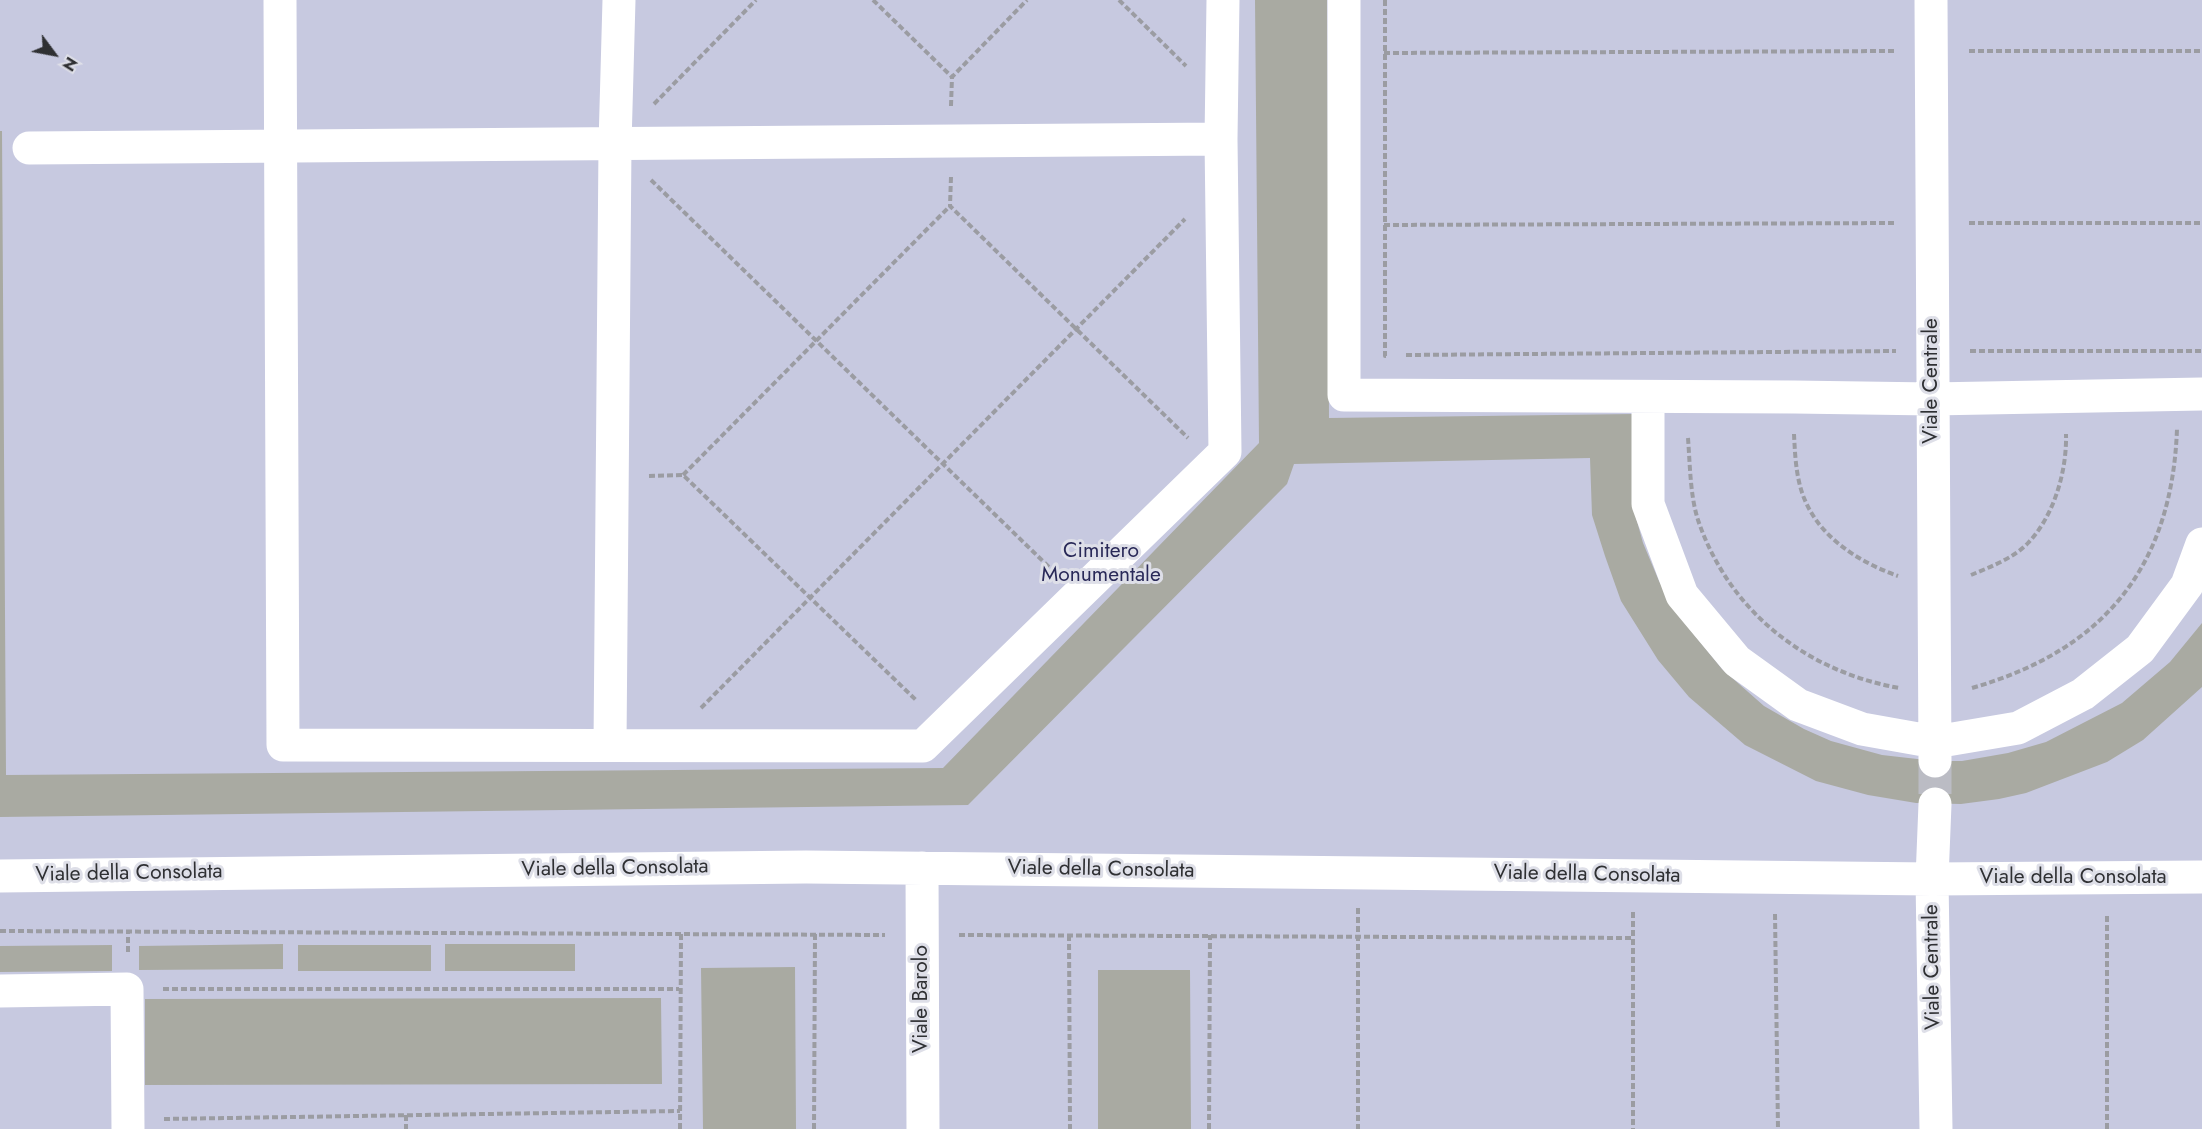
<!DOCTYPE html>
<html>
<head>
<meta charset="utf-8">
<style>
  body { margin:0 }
  #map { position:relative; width:2202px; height:1129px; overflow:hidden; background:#dedfe8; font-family:Jost,sans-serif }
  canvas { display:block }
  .north { position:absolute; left:24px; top:24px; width:60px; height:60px; -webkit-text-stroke:4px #dedfe8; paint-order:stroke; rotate:122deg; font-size:16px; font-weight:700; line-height:24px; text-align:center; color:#2f3033 }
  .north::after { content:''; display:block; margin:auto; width:21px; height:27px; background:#2f3033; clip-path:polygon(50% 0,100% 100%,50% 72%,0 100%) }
</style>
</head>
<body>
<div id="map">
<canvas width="2202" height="1129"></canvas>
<div class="north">N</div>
</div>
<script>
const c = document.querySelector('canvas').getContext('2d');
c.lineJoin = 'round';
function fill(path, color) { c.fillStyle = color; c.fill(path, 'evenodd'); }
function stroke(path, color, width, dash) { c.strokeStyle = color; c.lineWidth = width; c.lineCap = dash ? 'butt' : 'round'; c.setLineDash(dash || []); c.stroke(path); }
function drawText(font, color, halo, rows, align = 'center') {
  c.font = font + ' Jost,sans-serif'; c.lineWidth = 6; c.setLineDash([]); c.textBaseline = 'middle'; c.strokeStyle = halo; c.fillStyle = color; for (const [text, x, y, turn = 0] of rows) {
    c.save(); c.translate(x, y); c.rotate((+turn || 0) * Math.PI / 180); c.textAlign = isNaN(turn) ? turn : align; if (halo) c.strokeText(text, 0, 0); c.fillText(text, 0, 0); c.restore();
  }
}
fill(new Path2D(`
  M0,0H2202V1129H0Z`), '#c7c9e0');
fill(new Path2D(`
  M1255,0H1327L1329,418L1633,414L1635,514L1643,543L1659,581L1679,616L1722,669L1764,706L1804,729L1831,741L1882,755L1935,761H1962L2008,753L2046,742L2122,703L2170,662L2202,623V687L2143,740L2107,762L2026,793L1999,799L1961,804L1916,803L1868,795L1816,781L1745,745L1689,697L1658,660L1621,601L1605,556L1592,515L1590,458L1294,464L1287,484L968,805L0,817V131H2L6,775L943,768L1259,443Z
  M283,944V969L139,970V946Z
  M445,944H575V971H445Z
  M112,945V971L0,972V946Z
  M298,945H431V971H298Z
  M795,967L796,1129H703L701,968Z
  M1098,970H1190L1191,1129H1098Z
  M661,998L662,1084L145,1085V999Z`), '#a9aaa2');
stroke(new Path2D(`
  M1935,761V804`), '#bbbcc4', 33, [33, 16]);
stroke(new Path2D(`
  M873,0L952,77
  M1119,0L1186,66
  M1385,0V356H1389
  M1969,51H2202
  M1384,53L1895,51
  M654,104L756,0
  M951,106L952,77L1027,0
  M951,177L950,206L1188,438
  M651,180L1052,570
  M1969,223H2202
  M1384,225L1895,223
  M1970,351H2202
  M1406,355L1896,351
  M1794,434C1795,455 1796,478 1804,498C1820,538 1859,562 1898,576
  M1688,438C1690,464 1690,495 1698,520C1729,611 1805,671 1899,688
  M683,475L950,206
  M649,476L683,475L917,701
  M1971,575C1990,567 2014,558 2028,543C2054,516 2067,471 2066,434
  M1972,688C2104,650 2172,567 2177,429
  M701,708L1185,219
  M1358,908V1129
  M1633,912V1129
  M1775,914L1778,1129
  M0,931L885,935
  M959,935L1633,938
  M1069,935L1070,1129
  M128,952V931
  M163,989H679
  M406,1115V1129
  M164,1119L680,1111
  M680,1129L681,934
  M814,1129L815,934
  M1209,1129L1210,935
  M2107,1129V914`), '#9b9ca2', 4, [6, 3]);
stroke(new Path2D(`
  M280,0L283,745L923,746L1225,452L1221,139L1223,0
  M1344,0V395L1794,397L1932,399L2202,394
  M1931,0L1935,761
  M29,148L1221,139
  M1648,397V504L1682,595L1737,661L1798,705L1862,729L1935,742L2018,728L2083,694L2140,649L2187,585L2202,544
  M610,745L615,144L619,0
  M1935,804L1932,879L1936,1129
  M922,868L923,1129
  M0,876L806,867L1932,879L2202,877
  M0,991L127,989L128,1129`), '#fff', 33);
drawText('21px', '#2f3033', '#dedfe8', [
  ["Viale Centrale",1932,381,-90],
  ["Viale della Consolata",615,869,-1],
  ["Viale della Consolata",1101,870,1],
  ["Viale della Consolata",129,874,-1],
  ["Viale della Consolata",1587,875,1],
  ["Viale della Consolata",2073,878],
  ["Viale Centrale",1933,967,-91],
  ["Viale Barolo",922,999,-90]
]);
drawText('21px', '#292958', '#dedfe8', [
  ["Cimitero",1101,552],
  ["Monumentale",1101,576]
]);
</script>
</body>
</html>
